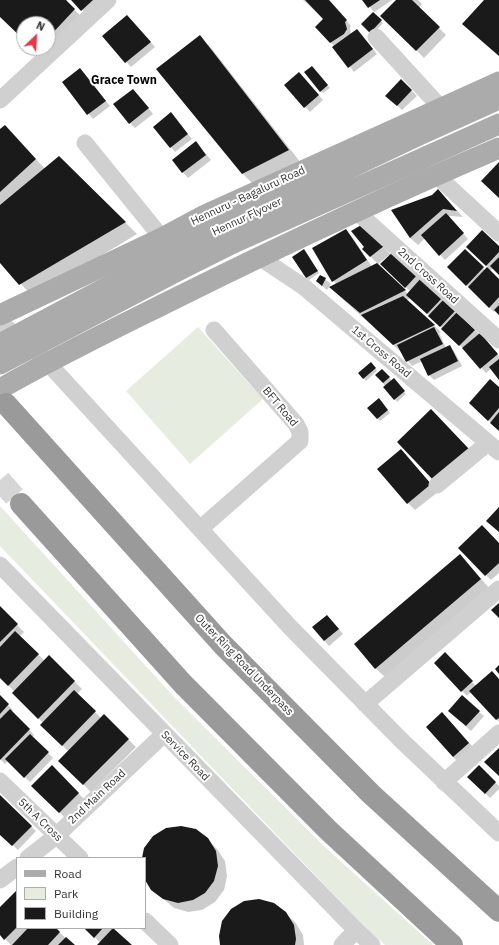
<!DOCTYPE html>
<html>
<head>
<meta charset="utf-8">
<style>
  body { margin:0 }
  #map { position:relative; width:499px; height:945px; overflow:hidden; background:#fff; font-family:"IBM Plex Sans",sans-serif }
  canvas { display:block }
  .legend { position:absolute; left:16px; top:857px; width:130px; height:72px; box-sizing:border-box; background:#fff; border:1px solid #adadad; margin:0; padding:5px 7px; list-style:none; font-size:12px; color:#333 }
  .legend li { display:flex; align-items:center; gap:8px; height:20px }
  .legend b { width:20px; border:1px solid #adadad }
  .north { position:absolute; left:16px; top:16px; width:40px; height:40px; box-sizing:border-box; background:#fff; border:1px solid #adadad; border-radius:50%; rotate:25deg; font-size:11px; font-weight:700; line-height:16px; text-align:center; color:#333 }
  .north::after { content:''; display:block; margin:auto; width:14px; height:18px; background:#e63946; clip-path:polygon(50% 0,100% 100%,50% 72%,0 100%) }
</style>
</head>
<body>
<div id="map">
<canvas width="499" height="945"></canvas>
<ul class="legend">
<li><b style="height:5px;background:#ababab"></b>Road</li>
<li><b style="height:11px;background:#e6ecdf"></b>Park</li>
<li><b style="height:11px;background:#1a1a1a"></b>Building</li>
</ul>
<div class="north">N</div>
</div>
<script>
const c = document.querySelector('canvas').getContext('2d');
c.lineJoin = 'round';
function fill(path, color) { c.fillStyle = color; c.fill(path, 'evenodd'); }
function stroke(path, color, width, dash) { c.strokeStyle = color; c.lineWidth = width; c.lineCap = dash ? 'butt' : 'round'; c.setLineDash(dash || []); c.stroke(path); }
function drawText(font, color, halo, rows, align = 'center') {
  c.font = font + ' "IBM Plex Sans",sans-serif'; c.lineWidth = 4; c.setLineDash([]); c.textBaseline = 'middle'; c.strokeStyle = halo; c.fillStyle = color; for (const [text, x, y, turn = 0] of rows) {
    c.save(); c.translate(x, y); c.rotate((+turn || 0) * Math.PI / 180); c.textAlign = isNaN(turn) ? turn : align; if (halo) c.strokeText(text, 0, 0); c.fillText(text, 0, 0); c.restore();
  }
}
fill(new Path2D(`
  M198,327L263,399L190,464L126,391Z
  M0,506L175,698L325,847L433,945H385L362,924L0,546Z`), '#e6ecdf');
fill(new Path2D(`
  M0,0H64L82,17L43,57L33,48H48V24H24V39L0,16Z
  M73,0H108L89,17Z
  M303,0H329L351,26L350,28L351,34L361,35L377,54L354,72L335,47L316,27L324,19Z
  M364,0H392L373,13L383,23L373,34L363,24L374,12Z
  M398,0H418L422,4L419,8L446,35L424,58L382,16Z
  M132,21L155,47L131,67L103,37Z
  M200,37L212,49L301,163L255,186L242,173Z
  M80,69L110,106L93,119L63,82Z
  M314,69L330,88L323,93L321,91Z
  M304,78L323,100L310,112L285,85Z
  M401,80L417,96L402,110L387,96Z
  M138,95L153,114L135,128L130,123Z
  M171,114L192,139L175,152L171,147Z
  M0,131L17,139L45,169L59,157L137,234L33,297L0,261Z
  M196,142L211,160L188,178L173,160Z
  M445,198L463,217L450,216L449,217L468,239L445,260L425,238L418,245L410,238L392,211Z
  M346,230L353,238L372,267L377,264L408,294L410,291L382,264L389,255L378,264L363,249L370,232L391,255L419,274L459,316L485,339L499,356V378L491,369L486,373L465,350L411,298L407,300L441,332L439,333L446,348L449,346L454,351L462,366L434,380L429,375L422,361L412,366L401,352L337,294L336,284L313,249Z
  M468,247L499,248V274L493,268L490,271L499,280V314L495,310L494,312L448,267L465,250L485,270L488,267Z
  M306,253L319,273L309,280L306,278Z
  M321,276L331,284L327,290L317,281Z
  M371,363L377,371L366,381L359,373Z
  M382,370L392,381H396L406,394L397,402L377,375Z
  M499,388V430L475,408Z
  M381,402L390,413L380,421L368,408Z
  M401,450L438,492L415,510L408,503Z
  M499,544V573L491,580L460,548Z
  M469,565L490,589L385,677L375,668Z
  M0,608L24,632L19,637L45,661L49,657L82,689L77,694L101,718L104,715L136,747L91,792L59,761L68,751L41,725L43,723L13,693L15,692L0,677Z
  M332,621L343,634L329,646L313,628Z
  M445,654L476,686L499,679V722L471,692L467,696L435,663Z
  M0,697L13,710L11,712L34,735L32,737L53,758L30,782L8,761L5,764L0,759Z
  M479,712L484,716L471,731L454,716Z
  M447,718L474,748L458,762L427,727Z
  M479,766L499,786V789L490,798L469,777Z
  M52,767L88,803L69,822L33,786Z
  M0,797L36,831L18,850L0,833Z
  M207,839L217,849L225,861L227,876L224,890L215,902L202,910L188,912L174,908L152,889L145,878V858H143Z
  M17,892V928H55L73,945H11L0,934V909Z
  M285,913L295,922L303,935L304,945H221Z
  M84,928H112L131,945H99L101,943Z`), '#0003');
fill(new Path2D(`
  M0,0H66L75,9L48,38V24H24V40L0,17Z
  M71,0H93L81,11Z
  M305,0H329L347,20L345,22L347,29L344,34L330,43L315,27L323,19Z
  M362,0H380L368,8Z
  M396,0H412L440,27L416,51L380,16Z
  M484,0H499V56L462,24Z
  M373,12L382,20L370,33L361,24Z
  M127,15L151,42L125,63L102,36Z
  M357,29L373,49L348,68L332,47Z
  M200,35L289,150L242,174L156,69Z
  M312,66L328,85L320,92L304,72Z
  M80,68L106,101L87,115L62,82Z
  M299,72L319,95L304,108L284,85Z
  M401,79L412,90L397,106L385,96Z
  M133,89L149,108L129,124L113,104Z
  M171,112L188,134L170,148L153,127Z
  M5,125L36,159L0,192V129Z
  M196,141L206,155L182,173L172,160Z
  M59,156L126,222L19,285L0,263V205Z
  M499,162V198L481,181Z
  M438,189L457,211L443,209L410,238L391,210L432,195Z
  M446,213L464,233L439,256L421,235Z
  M363,224L384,246L370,257L362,249L364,247L351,231Z
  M346,229L367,260L332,282L312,248Z
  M482,230L499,246V252L486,266L466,247Z
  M304,249L318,271L306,278L292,257Z
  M465,249L484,267L466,286L447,267Z
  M395,250L419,273L405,288L380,264Z
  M499,257V275L490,266Z
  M377,263L406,290L360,313L329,287Z
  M487,267L499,279V297L489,308L468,287Z
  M320,275L326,278L322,286L316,281Z
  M422,277L443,297L427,314L406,295Z
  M403,296L435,325L393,345L361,315Z
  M445,298L456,310L440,327L428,316Z
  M499,305V315L494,310Z
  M457,312L475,330L459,346L441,329Z
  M434,327L443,344L406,362L397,345Z
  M480,333L498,354L480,369L462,348Z
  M450,345L458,361L428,376L420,359Z
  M499,359V380L489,367Z
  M371,362L376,368L363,379L358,373Z
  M382,369L390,377L383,383L375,375Z
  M394,378L405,391L394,400L383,387Z
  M490,379L499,387V408L488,421L469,403Z
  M379,398L388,410L377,419L367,408Z
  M431,409L469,449L435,482L397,442Z
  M499,412V431L490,423Z
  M401,449L431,484L407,504L377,469Z
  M499,507V532L486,521Z
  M482,525L499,543V563L485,576L458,548Z
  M460,554L481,579L375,669L354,644Z
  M499,603V618L491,610Z
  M0,606L18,624L0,642Z
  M327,615L339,629L324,641L312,627Z
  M15,631L39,654L8,686L0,678V647Z
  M445,652L473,681L461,692L434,663Z
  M49,655L75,681L38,719L12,693Z
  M499,665V674L495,669Z
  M492,671L499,679V718L496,720L469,691Z
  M74,690L96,711L62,746L40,725Z
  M0,695L9,704L0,714Z
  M462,695L480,711L466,726L448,711Z
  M10,709L30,729L0,760V719Z
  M442,712L469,743L453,757L426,727Z
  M104,714L129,739L83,785L58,761Z
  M30,734L49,752L24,778L5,759Z
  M499,748V776L484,762Z
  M52,765L79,793L59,813L31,786Z
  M479,765L496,782L485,794L467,777Z
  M0,795L32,826L12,846L0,835Z
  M181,826L196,829L208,838L216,851L218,866L214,881L205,893L193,900L178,903L163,899L151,890L145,880V858H142L144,848L153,836L166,828Z
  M17,890V927L4,940L0,935V907Z
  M259,899L274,903L286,912L294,925L296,939L295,945H220L219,936L222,921L231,909L244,901Z
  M28,928H56L60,932L48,945H12Z
  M84,928H103L94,938Z
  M113,928L132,945H97Z
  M66,937L75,945H58Z`), '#1a1a1a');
stroke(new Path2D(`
  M0,480L21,504`), '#d6d6d6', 22, [22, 11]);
stroke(new Path2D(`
  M376,37L441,108
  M0,100L108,0
  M85,143L162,238
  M436,175L499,233
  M357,212L499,340
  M259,257L304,287L499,452
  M0,323L33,348L47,362L289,626L401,740L499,833
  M437,485L488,443
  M200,529L300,441V432L296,424L214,330
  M0,565L356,930L372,945
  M365,704L499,589
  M0,781L80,858
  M444,782L499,733
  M28,858L56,836L164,734
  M0,880L17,867
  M145,921L170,945
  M342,945L356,930`), '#d0d0d0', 17);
stroke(new Path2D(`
  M179,249L419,135L499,99
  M187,266L229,245L499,124
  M0,315L162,238L205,215L499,82
  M0,389C59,355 120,326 180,296C285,244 391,194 499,148`), '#ababab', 21);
stroke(new Path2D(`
  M6,404L223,645L371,794L499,911
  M21,504L183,684L328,830L452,945`), '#9a9a9a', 22);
stroke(new Path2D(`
  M0,344L179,249
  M0,364L187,266`), '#ababab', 21);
drawText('11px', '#333', '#fff', [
  ["Hennuru - Bagaluru Road",248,196,-25],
  ["Hennur Flyover",247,217,-25],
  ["2nd Cross Road",428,276,42],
  ["1st Cross Road",381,352,40],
  ["BFT Road",280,407,50],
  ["Outer Ring Road Underpass",244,665,46],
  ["Service Road",185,756,46],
  ["2nd Main Road",97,797,-43],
  ["5th A Cross",40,820,44]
]);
drawText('bold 12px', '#000', '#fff', [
  ["Grace Town",124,81]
]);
</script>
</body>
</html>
